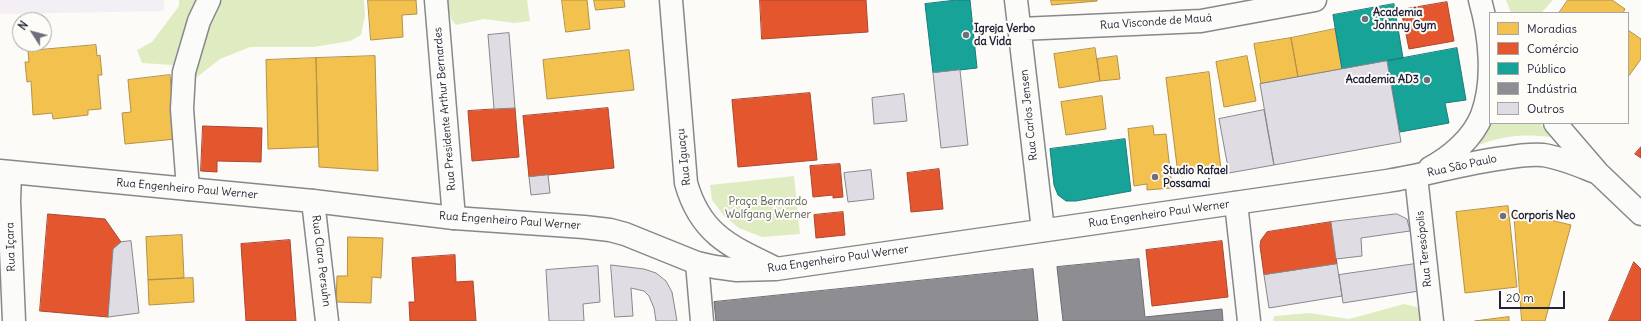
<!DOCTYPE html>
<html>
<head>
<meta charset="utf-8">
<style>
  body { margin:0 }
  #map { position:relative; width:1641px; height:321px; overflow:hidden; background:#fcfbf8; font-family:Delius,sans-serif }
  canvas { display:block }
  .legend { position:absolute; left:1489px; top:12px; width:140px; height:112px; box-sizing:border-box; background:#fdfcf7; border:1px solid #a5a5ac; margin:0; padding:5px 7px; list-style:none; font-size:12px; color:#22223b }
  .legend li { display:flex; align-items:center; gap:8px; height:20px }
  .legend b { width:20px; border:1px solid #a5a5ac }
  .north { position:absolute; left:12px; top:12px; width:40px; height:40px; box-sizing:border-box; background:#fdfcf7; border:1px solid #a5a5ac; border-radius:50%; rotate:306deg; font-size:11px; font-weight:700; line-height:16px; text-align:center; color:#22223b }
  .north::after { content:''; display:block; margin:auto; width:14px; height:18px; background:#6e6e7d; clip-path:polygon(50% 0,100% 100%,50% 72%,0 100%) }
  .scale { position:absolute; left:1499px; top:291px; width:66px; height:18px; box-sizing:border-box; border:2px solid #22223b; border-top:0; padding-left:5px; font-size:12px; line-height:14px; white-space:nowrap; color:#22223b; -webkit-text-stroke:3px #fdfcf7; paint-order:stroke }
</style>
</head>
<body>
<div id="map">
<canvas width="1641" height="321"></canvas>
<ul class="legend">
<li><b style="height:11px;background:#f2c14e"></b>Moradias</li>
<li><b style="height:11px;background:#e4572e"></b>Comércio</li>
<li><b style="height:11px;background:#17a398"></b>Público</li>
<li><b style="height:11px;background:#8d8d92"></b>Indústria</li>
<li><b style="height:11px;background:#dfdce4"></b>Outros</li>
</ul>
<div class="north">N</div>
<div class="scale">20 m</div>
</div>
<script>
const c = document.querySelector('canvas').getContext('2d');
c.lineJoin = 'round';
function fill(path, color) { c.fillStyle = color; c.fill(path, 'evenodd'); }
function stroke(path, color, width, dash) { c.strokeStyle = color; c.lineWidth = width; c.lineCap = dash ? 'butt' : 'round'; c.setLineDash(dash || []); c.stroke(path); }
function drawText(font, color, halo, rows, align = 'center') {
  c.font = font + ' Delius,sans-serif'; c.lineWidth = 4; c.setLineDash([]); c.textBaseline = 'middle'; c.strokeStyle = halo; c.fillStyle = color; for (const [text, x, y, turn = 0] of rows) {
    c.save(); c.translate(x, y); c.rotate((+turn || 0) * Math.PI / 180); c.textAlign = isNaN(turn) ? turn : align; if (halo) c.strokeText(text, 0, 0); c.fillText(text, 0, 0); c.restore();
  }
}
fill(new Path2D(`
  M0,0H164V11L0,14Z`), '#f3eff4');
fill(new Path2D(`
  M179,0H364L365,16L361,35L350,41L314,47H250L220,59L183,88L173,65L142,63L137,50L152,42L179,6Z
  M446,0H527L530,21L514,23L484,19L456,25L451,19Z
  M1506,0H1553L1541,13H1511Z
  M1490,123H1540L1550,137C1522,134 1506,135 1479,145Z
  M794,176L800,234L762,237L739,228L724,216L712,200L710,185Z
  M1404,304L1420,308L1422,321H1273L1274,316L1310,313L1349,319Z`), '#dfecc2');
const homes = new Path2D(`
  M368,0H416L417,14L402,15L403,37L371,40Z
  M562,0H587L590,29L566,32Z
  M594,0H624L625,7L596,10Z
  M1051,0H1097V1L1052,5Z
  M1568,0H1612L1625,9L1623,13H1559Z
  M1335,29L1342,69L1298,77L1291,38Z
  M1628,30L1641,39V59L1628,77Z
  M1291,38L1298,77L1261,84L1254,44Z
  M96,45L97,56L100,55L102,75H98L101,109L88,110V115L53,119L52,113L33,115L31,81L27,82L25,62H29L28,51Z
  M1095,48L1100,81L1059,88L1054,54Z
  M629,50L634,90L547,99L543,60Z
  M375,56L378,171L319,167L316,58Z
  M1117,56L1120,79L1100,81L1097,59Z
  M1247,56L1256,101L1224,107L1216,62Z
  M316,58L318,147L268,149L266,60Z
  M1209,72L1221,169L1178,174L1166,78Z
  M170,75L176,139L125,144L122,113L131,112L128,80Z
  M1102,96L1106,129L1066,135L1061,102Z
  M1153,126L1154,135L1166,134L1172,188L1147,190V184L1134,186L1128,129Z
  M1508,206L1517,287L1465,293L1456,212Z
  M1514,211L1571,225L1545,321H1522Z
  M182,235L184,278L148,280L146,237Z
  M348,237L383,238L381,278L372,277L371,303L336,302L337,276H347Z
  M193,278L194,302L149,305L148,280Z
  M1509,317V321H1475Z`);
fill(homes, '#f2c14e');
stroke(homes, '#b49148', 1);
const shops = new Path2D(`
  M760,0H866L868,32L762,39Z
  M1447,2L1454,41L1409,49L1401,10Z
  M810,93L817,160L738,167L732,100Z
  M515,108L519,157L472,161L468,111Z
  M608,108L614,168L529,177L523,116Z
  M203,126L262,128L261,162L217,161V172L201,171Z
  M1641,147V158L1635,154Z
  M840,164L843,197L833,198V195L813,197L810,166Z
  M939,169L943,209L911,212L907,173Z
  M843,212L845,235L816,238L814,215Z
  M48,214L105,219L121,242L113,249L108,317L40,311Z
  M1331,222L1337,264L1264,275L1260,246L1261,240L1267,232Z
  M290,240L296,321H246L241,244Z
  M1222,241L1228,297L1152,306L1146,250Z
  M455,255L456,282L473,281L476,321H410L409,302H415L412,258Z
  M1634,262L1641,269V321H1609Z`);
fill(shops, '#e4572e');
stroke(shops, '#aa4732', 1);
const public = new Path2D(`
  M957,0H970L977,68L933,73L925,4Z
  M1394,4L1403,58L1342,69L1333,15Z
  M1457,48L1466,100L1445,103L1449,123L1400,132L1387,61Z
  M1125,139L1131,191L1076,201H1066L1058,195L1054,185L1050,149Z`);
fill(public, '#17a398');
stroke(public, '#1a7c7c', 1);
const industry = new Path2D(`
  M1139,259L1145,317L1222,309L1223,321H1063L1057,267Z
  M1033,269L1038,321H716L714,302Z`);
fill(industry, '#8d8d92');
stroke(industry, '#6d6d78', 1);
const building = new Path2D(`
  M509,33L515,108L494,109L488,35Z
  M1387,61L1401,142L1274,165L1260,84Z
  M960,70L968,145L941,148L933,73Z
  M904,94L907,121L874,124L872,98Z
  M1264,110L1274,165L1229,173L1219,119Z
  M871,170L874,199L848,202L844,173Z
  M548,175L550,193L531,195L529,177Z
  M1397,214L1407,219L1410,231L1361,238L1362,256L1336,259L1331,222Z
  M131,241L139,313L108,317L113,249L121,242Z
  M1337,264L1342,296L1269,308L1264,275Z
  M1415,264L1419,291L1343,303L1339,275Z
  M611,265L644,269L656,273L666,281L672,292L677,321H656L654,308L649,296L644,291L631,288L633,316L615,317Z
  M598,266L600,302L583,304L584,321H549L546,270Z`);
fill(building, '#dfdce4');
stroke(building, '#88888c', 1);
const minor = new Path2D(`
  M436,0L454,218
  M1016,0L1043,230
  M1020,29L1201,21L1315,0
  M10,174L9,201L14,321
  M1416,176L1432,321
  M188,189L182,109L184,72L199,21L209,0
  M313,201L327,321
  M1236,203L1249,321
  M697,263L702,321`);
const major = new Path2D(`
  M671,0L686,183C700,233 729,246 773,267
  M1555,123L1598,173L1641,214
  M1430,168C1451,157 1473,138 1482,115C1495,80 1490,35 1480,0
  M0,171L313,201L454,218L584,227L610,230L625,234L697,263L715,267L737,270L776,269L1387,181C1426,175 1464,163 1504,158C1516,156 1531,154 1543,155C1563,158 1580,166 1598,173`);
stroke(minor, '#88888c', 25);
stroke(major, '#88888c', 25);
stroke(minor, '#fbfbf9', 22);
stroke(major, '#fbfbf9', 22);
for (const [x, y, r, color] of [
  [1365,19,4,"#6e6e7d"],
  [966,35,4,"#6e6e7d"],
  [1427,80,4,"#6e6e7d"],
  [1155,177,4,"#6e6e7d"],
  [1503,216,4,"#6e6e7d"]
]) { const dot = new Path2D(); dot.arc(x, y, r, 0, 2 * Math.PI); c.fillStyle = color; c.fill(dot); stroke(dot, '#fdfcf7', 1.5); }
drawText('bold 11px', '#22223b', '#fdfcf7', [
  ["Academia",1373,13],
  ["Johnny Gym",1373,26],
  ["Igreja Verbo",974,29],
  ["da Vida",974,42],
  ["Academia AD3",1419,80,"right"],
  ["Studio Rafael",1163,171],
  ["Possamai",1163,184],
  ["Corporis Neo",1511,216]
], 'left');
drawText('11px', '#22223b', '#fdfcf7', [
  ["Rua Visconde de Mauá",1156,22,-4],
  ["Rua Presidente Arthur Bernardes",445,109,-95],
  ["Rua Carlos Jensen",1029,115,-96],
  ["Rua Iguaçu",684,157,-96],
  ["Rua São Paulo",1462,166,-12],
  ["Rua Engenheiro Paul Werner",187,189,5],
  ["Rua Engenheiro Paul Werner",1159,214,-8],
  ["Rua Engenheiro Paul Werner",510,221,4],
  ["Rua Içara",11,247,-92],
  ["Rua Teresópolis",1424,249,-96],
  ["Rua Engenheiro Paul Werner",838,259,-8],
  ["Rua Clara Persuhn",321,261,83]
]);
drawText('11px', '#545b56', '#fdfcf7', [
  ["Praça Bernardo",768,202],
  ["Wolfgang Werner",768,215]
]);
</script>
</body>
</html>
